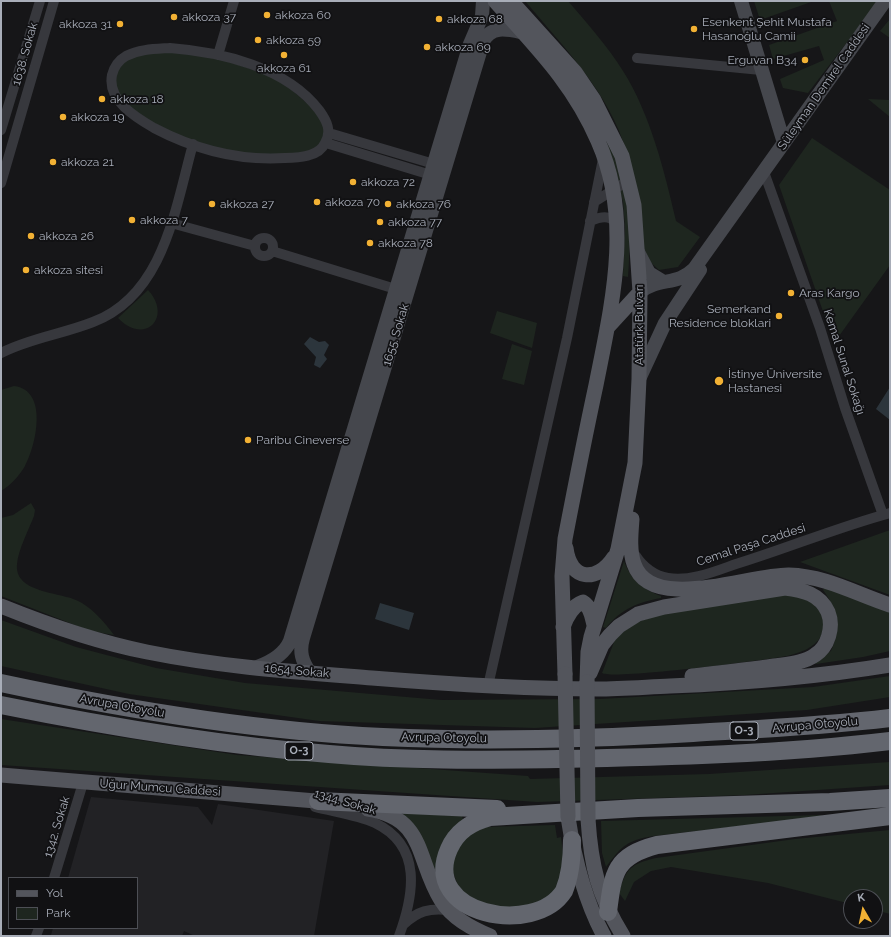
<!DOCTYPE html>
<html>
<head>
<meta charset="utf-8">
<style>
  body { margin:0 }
  #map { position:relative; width:891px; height:937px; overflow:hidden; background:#161618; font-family:Raleway,sans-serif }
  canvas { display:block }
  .frame { position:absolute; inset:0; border:2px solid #a8adb8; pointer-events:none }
  .legend { position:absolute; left:8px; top:877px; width:130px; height:52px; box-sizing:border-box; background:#111113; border:1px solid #4d4f55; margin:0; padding:5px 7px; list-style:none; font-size:12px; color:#a8adb8 }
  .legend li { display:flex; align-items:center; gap:8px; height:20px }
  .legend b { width:20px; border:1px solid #4d4f55 }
  .north { position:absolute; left:843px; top:889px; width:40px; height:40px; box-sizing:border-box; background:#111113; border:1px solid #4d4f55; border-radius:50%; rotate:351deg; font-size:11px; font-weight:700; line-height:16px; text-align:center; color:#a8adb8 }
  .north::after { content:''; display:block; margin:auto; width:14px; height:18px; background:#f2b134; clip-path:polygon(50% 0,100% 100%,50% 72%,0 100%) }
</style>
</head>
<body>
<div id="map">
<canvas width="891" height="937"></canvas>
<div class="frame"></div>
<ul class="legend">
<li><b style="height:5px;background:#53555c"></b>Yol</li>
<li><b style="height:11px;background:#1e261f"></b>Park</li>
</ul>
<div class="north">K</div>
</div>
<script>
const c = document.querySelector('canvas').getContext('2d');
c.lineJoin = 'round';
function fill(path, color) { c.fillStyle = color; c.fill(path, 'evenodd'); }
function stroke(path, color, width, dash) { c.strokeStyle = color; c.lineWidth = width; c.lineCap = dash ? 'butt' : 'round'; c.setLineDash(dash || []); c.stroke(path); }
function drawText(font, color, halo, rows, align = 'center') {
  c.font = font + ' Raleway,sans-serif'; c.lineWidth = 3.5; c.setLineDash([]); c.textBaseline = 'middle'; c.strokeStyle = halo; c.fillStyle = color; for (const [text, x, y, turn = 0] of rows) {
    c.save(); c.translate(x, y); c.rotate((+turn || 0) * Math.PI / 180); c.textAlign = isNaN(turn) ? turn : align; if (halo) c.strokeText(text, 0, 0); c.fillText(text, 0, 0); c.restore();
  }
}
fill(new Path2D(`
  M91,797L198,807L212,825L218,804L334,821L314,936H195L184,931L182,936L51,935L53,928H137V878H68Z`), '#222225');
fill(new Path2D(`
  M525,1H568C586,22 609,48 623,71C650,113 665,173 676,221L700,237L678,267L659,270L650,262L644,250C638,218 635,183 626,151C611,95 562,45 525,1Z
  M754,1H814L760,20Z
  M829,1H876L877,3L808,93L783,88L780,79L824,60L819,46L773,59L769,45L837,21Z
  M890,19V38L880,31Z
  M188,49L277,77L326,120L322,148L278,159L193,144L122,106L112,73L126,56Z
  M868,99L890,100V117Z
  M608,138C615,149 617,159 621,172C630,209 631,239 628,277L623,276L625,228L623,202L606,142Z
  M812,138L890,190V265L834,343L779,185Z
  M148,290C173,317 145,346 118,318Z
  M497,311L537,323L532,348L490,333Z
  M512,344L532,351L524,385L502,379Z
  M14,386C49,390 36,446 25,466C19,476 11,485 1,491V390Z
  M31,503L35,510L34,516C29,529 18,550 17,564C14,595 64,591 82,603C96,612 105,623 114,635L90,631L1,596V518L13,515Z
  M890,530V595L800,562Z
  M624,561C631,580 642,589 661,596V598C638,602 621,609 606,628L603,627Z
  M825,587L890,611V651L863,657L816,664L814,662L831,651C841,629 838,610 823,590Z
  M787,594L816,602C822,613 828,624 821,636C815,648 799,653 787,656C765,660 614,680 602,673L616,637L637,622L669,612Z
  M1,620L76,647L156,668L245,683L441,700L600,699L813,687L890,676V697L807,710L535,728L319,721L129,694L1,666Z
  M1,719L237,755L528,776L530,779L709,774L890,762V785L745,795L537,802L1,765Z
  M403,813L462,816L464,822L440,879L403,817Z
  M822,815L821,817L653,836C626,841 623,845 606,867L602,853L601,821Z
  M555,825L557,838L561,837L564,862L558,888L536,913L464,901L451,867L462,839L482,827Z
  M890,830V914L875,910V897H851V904L768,883L671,867L651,871L634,882L625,901L619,893C626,868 631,864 656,858L795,839Z`), '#1e261f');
fill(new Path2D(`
  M310,337L319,342L325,341L329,345L324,355L327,359L320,368L314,365L316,357L304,344Z
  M890,387V420L876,409Z
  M380,603L414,613L409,630L375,619Z`), '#2c353c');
stroke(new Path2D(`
  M170,48C222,52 286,67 319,110C327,121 332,131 325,143C319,157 298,158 285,158C239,161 194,149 154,128C135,117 107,100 112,75C114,67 119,60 126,56C140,49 155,49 170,48Z
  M218,55L234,1
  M637,58L761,70
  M1,130L40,1
  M329,133L434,164
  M326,143L431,175
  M764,172L820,328L845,408L883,515
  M1,183L54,1
  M594,202L629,180
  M590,221C600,217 610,214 617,224
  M171,223L255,246
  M255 247a9 9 0 1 1 18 0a9 9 0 1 1-18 0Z
  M272,251L402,291
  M1,353C30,338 63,334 93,322C164,295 175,209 193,144
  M636,556C643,567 655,576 668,578C690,582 716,571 736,564C788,548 838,527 890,513
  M488,686L567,338L603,159
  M315,807C334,812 357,815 375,823C423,846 414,895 399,936
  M54,878L83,783
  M404,924C418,911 429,908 448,910
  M36,936L39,928`), '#37383d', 10);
stroke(new Path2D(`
  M741,1L784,143
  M638,252L649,273L662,281
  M640,292C659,277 677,286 694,269L885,1
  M640,377L665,323L700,270
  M257,667C271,662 284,655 290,641L470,44L482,16L483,1
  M310,673C302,661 299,652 303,638L483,42C491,24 510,30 525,33`), '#45474d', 14);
stroke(new Path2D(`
  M495,1C536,47 573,83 598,141C633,220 612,304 596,385C585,436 575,487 565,539L562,576L565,674
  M511,1L575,72L594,100L622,156L634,205L640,292L639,379L635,463L618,549L591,637L588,652L587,682
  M607,328L640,292
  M632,519C631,533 629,550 634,564C651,614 750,574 789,575C826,576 856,594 890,605
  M566,548C570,581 597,583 614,557
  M1,606C48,625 97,642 147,652C221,667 297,672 372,678C447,684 522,689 597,689C621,689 646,687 670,686C744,683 817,677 890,665
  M563,627C567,616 572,606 583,602C591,607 592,617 594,625
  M590,673L602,645L610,635L619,626L638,614L664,607L785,588C803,590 820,594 828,612C834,627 828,647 815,655C804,663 787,664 774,666C747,670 719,673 692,676
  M1,775L328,802
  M368,809C426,818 416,860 441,900C452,918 471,928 490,936
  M568,817C574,857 585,901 604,936
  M588,819C591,866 598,895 623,936`), '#53555c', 15);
stroke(new Path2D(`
  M1,683C127,710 255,731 383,737C486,742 590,739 693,733C759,729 824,726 890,718
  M1,705C110,727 219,745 329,754C406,761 482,760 558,759C669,757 780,754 890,741
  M318,801L497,809
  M572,840C572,857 571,874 564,891C535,937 420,915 449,849C457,831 471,822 490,817L638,808L830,802L890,798
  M608,912C613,872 615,856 657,845L890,816`), '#63666e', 18);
stroke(new Path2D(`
  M565,674L568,817
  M587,682L588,819`), '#53555c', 15);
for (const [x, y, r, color] of [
  [267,15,4,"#f2b134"],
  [174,17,4,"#f2b134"],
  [439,19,4,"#f2b134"],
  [120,24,4,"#f2b134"],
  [694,29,4,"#f2b134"],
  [258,40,4,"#f2b134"],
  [427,47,4,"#f2b134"],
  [284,55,4,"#f2b134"],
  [805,60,4,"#f2b134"],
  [102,99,4,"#f2b134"],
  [63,117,4,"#f2b134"],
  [53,162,4,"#f2b134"],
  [353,182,4,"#f2b134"],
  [317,202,4,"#f2b134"],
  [212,204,4,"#f2b134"],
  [388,204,4,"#f2b134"],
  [132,220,4,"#f2b134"],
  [380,222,4,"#f2b134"],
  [31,236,4,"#f2b134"],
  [370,243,4,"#f2b134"],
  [26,270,4,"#f2b134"],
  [791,293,4,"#f2b134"],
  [779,316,4,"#f2b134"],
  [719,381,5,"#f2b134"],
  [248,440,4,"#f2b134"]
]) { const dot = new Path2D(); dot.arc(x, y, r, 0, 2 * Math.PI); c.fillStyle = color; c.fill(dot); stroke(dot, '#111113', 1.5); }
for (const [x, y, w] of [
  [744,731,28],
  [299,751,28]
]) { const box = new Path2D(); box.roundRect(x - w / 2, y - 9, w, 18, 3); c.fillStyle = '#111113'; c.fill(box); stroke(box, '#a8adb8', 1); }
drawText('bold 11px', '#a8adb8', null, [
  ["O-3",744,731],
  ["O-3",299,751]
]);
drawText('12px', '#a8adb8', '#111113', [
  ["akkoza 60",275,15],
  ["akkoza 37",182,17],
  ["akkoza 68",447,19],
  ["Esenkent Şehit Mustafa",702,22],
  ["Hasanoğlu Camii",702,36],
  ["akkoza 31",112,24,"right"],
  ["akkoza 59",266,40],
  ["akkoza 69",435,47],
  ["Erguvan B34",797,60,"right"],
  ["akkoza 61",284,68,"center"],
  ["akkoza 18",110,99],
  ["akkoza 19",71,117],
  ["akkoza 21",61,162],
  ["akkoza 72",361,182],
  ["akkoza 70",325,202],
  ["akkoza 27",220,204],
  ["akkoza 76",396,204],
  ["akkoza 7",140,220],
  ["akkoza 77",388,222],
  ["akkoza 26",39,236],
  ["akkoza 78",378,243],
  ["akkoza sitesi",34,270],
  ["Aras Kargo",799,293],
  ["Semerkand",771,309,"right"],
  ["Residence bloklari",771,323,"right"],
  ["İstinye Üniversite",728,374],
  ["Hastanesi",728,388],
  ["Paribu Cineverse",256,440]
], 'left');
drawText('12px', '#a8adb8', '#111113', [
  ["1638. Sokak",25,54,-74],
  ["Süleyman Demirel Caddesi",824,87,-55],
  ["Atatürk Bulvarı",639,325,-90],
  ["1655. Sokak",396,335,-73],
  ["Kemal Sunal Sokağı",844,362,72],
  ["Cemal Paşa Caddesi",751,545,-18],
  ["1654. Sokak",297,671,5],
  ["Avrupa Otoyolu",122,706,10],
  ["Avrupa Otoyolu",815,725,-5],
  ["Avrupa Otoyolu",444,738,1],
  ["Uğur Mumcu Caddesi",160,788,4],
  ["1344. Sokak",345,802,16],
  ["1342. Sokak",57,827,-73]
]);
</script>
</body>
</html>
